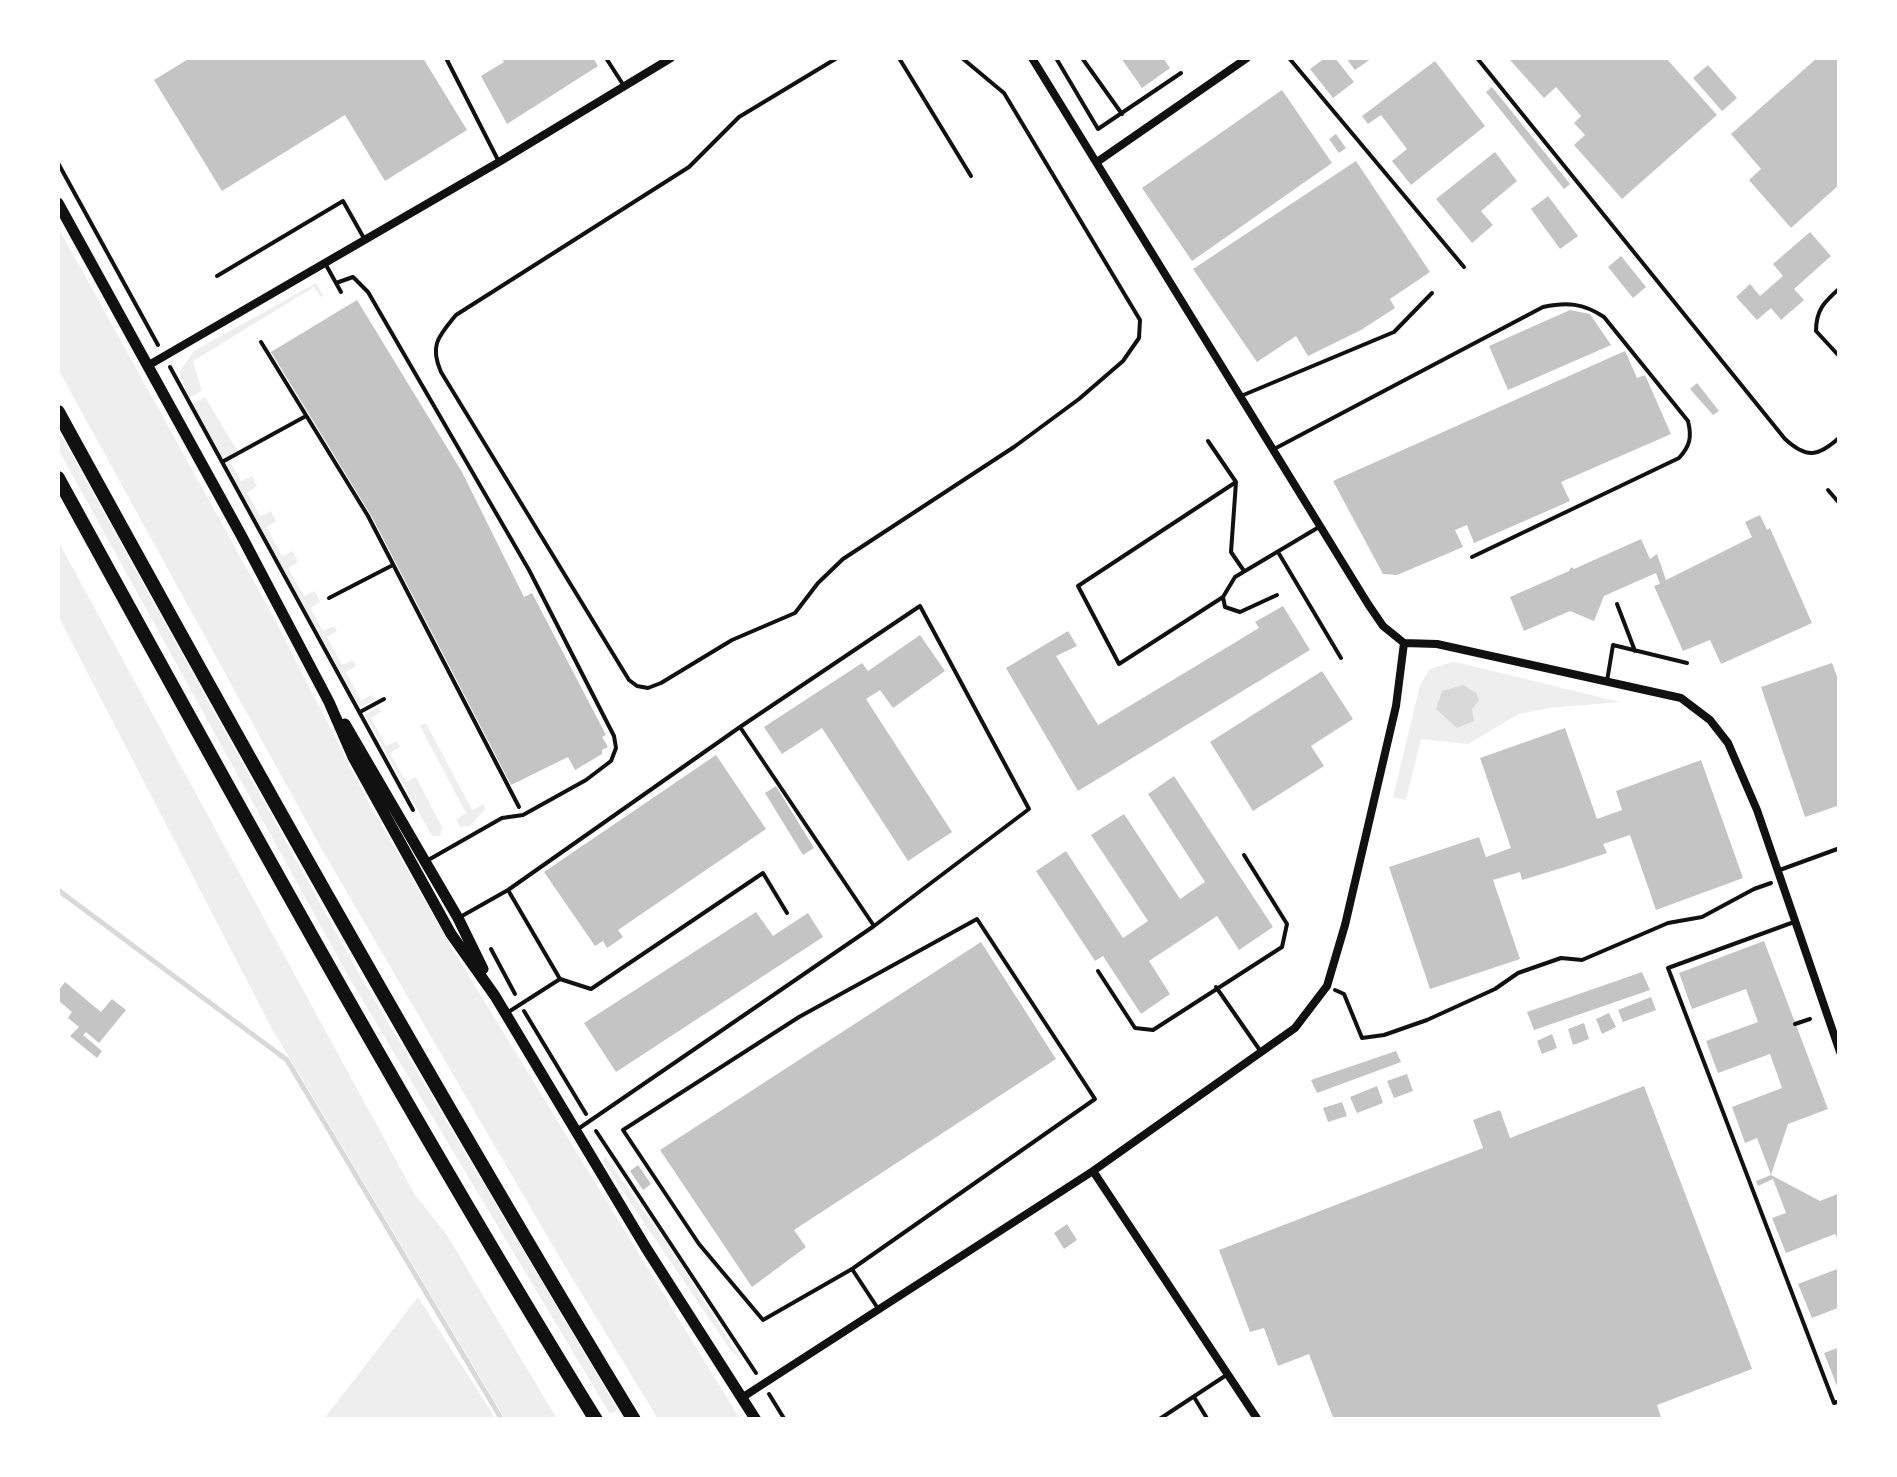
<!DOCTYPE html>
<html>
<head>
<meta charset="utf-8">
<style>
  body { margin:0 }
  #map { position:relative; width:1897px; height:1477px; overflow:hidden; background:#fff; font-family:Ubuntu,sans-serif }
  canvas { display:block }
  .frame { position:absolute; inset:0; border:60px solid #fff; pointer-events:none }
</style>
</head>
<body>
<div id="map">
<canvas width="1897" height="1477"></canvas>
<div class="frame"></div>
</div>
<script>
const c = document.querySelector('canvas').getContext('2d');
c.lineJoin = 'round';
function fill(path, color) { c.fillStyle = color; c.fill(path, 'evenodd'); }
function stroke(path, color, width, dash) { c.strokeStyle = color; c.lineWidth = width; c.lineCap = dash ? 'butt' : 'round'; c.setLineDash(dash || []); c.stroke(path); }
fill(new Path2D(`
  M58,227L273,616L365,796L456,955L740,1419H658L560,1258L321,848L58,369Z
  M316,283L323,296L321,297L314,287L193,361L202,391L189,398L179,372L194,351Z
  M205,397L238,452L228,458L241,481L252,476L257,486L247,493L260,516L271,511L276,521L266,527L282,556L293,551L298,562L288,568L304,596L315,591L320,602L310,608L323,631L334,626L337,631L327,637L342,665L353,660L356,666L346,672L361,700L372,695L374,700L360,708L192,404Z
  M58,430L359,974L618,1410L610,1414L350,979L58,449Z
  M58,541L415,1195L447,1235L557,1419H505L271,1027L58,616Z
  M1453,662L1464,664L1620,702L1549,708L1519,714L1468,744L1421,739L1406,800L1393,797L1420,685L1430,669Z
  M378,707L381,712L371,718L386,746L397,741L400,747L390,753L406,782L416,777L442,827L440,836H432L365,715Z
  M426,723L472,810L484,804L485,809L470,826L460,827L456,820L466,813L420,726Z
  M605,1156L679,1261L742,1361L729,1348L603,1162Z
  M418,1297L496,1419H324Z`), '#eee');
fill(new Path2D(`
  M1463,685L1476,693L1479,700L1472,709L1474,721L1457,728L1436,709L1442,691Z`), '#d9d9d9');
stroke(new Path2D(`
  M58,890L287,1060L502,1420`), '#d9d9d9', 5);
fill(new Path2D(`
  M190,58H423L467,130L385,181L345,115L222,191L154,80Z
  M501,58H593L598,66L507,124L481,76L504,62Z
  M1121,58H1163L1170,68L1142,88Z
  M1325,58H1335L1354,82L1333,98L1310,69Z
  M1346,58H1372L1355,70Z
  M1513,58H1666L1717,115L1622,199L1574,145L1585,135L1574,123L1581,116L1556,87L1544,98L1510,60Z
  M1817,58H1840V184L1791,228L1749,180L1761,169L1731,134Z
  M1435,61L1485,126L1411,185L1392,161L1407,149L1381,115L1368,124L1362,116Z
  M1708,65L1737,98L1722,111L1693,78Z
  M1492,87L1570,184L1564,189L1486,92Z
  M1282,90L1332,163L1192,261L1142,188Z
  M1336,134L1346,148L1339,153L1329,139Z
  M1495,152L1517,181L1481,211L1493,225L1472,243L1436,199Z
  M1356,161L1430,272L1390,299L1395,308L1361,330L1308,356L1296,336L1257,362L1193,269Z
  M1548,196L1578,236L1560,249L1531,209Z
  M1810,232L1831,256L1794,289L1804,300L1781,320L1771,308L1757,320L1736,297L1750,284L1760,296L1783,276L1773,264Z
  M1621,256L1646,287L1633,298L1608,267Z
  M357,300L462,472L524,597L532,593L606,735L602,737L608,747L602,750V754L575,770L568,757L511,785L372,517L271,352Z
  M1570,310L1590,314L1611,345L1508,390L1489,346Z
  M1625,351L1637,378L1645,375L1671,434L1561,482L1570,501L1474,543L1467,525L1455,530L1463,547L1397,575L1383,574L1333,481Z
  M1697,383L1719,411L1713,415L1690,389Z
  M1760,515L1767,530L1770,528L1812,623L1721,664L1710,640L1683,651L1654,586L1660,584L1656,573L1604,596L1594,621L1570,611L1524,631L1510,597L1569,571L1571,567L1574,569L1641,539L1650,559L1657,554L1666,580L1752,537L1745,522Z
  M1283,606L1310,650L1078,791L1006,668L1068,631L1077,646L1056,656L1098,725L1259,628L1255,622Z
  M920,635L945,671L893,708L880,690L866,699L952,832L908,861L822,728L782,754L764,727L862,663L868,671Z
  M1832,663L1840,685V805L1805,817L1761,687Z
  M1322,671L1353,719L1311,746L1324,766L1253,811L1210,742Z
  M1565,728L1597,819L1622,810L1616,791L1701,760L1743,878L1656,910L1630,835L1603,844L1607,853L1565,867L1522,880L1520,872L1493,880L1520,959L1430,989L1389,867L1479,837L1486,857L1511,848L1480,758Z
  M716,755L766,829L618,930L623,937L607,948L603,941L595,946L544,872Z
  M1174,776L1273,927L1239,950L1217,916L1149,961L1170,994L1141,1014L1103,956L1095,961L1036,871L1066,851L1123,938L1148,921L1091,835L1124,814L1180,899L1205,882L1148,794Z
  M776,786L814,848L803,855L765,793Z
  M756,912L773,936L808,913L823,937L616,1072L584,1023Z
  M1764,941L1828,1109L1788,1124L1771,1175L1757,1138L1745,1143L1732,1107L1782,1088L1770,1054L1718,1073L1706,1041L1758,1022L1746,989L1692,1009L1679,973Z
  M981,942L1056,1059L794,1230L806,1247L752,1287L660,1150Z
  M1642,972L1650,990L1534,1030L1527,1012Z
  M65,982L101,1012L112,999L126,1010L99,1043L86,1032L83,1035L102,1051L97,1058L70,1036L79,1027L68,1018L72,1012L58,1000V991Z
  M1651,997L1656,1010L1623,1022L1618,1010Z
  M1609,1013L1616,1027L1602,1034L1596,1019Z
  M1584,1023L1589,1039L1573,1045L1568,1029Z
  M1552,1034L1557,1048L1542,1054L1537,1041Z
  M1396,1051L1401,1062L1317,1093L1311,1080Z
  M1407,1074L1413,1091L1394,1098L1387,1081Z
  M1377,1086L1383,1103L1357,1113L1350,1097Z
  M1644,1086L1752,1369L1657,1405L1662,1420H1334L1309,1354L1278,1366L1264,1328L1250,1332L1219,1250L1483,1148L1473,1120L1500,1110L1510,1138Z
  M1342,1102L1347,1116L1328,1122L1323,1108Z
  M638,1165L651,1184L643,1190L630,1171Z
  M1771,1175L1820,1201L1840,1193V1243L1835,1234L1786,1253L1772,1218L1786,1213L1773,1179L1758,1186L1756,1181Z
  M1067,1224L1077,1240L1064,1249L1054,1233Z
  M1840,1268V1307L1812,1318L1798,1284Z
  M1840,1347V1391H1839L1824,1353Z`), '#c4c4c4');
stroke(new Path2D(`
  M899,58L971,176
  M58,163L158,345
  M261,342L368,516L519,807
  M170,367L413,810
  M222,462L306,416
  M329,598L391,566
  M360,712L384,699
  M491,949L515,994
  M1335,990L1344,994L1362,1038L1384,1035L1427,1020L1495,989L1518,973L1561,958L1582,960L1668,923L1702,917L1754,889L1771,883
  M524,1011L586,1114
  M1795,1024L1810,1019
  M596,1131L756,1373
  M769,1394L785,1420`), '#111', 4);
stroke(new Path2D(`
  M446,58L499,162
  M606,58L624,86
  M837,58L739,117L689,167L456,315C439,336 429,345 441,372L629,680L637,686L648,688L661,683L732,640L795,613L818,583L843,559L1014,447L1079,399L1123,361L1139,338L1140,320L1004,93L962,58
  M1056,58L1098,129L1181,73
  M1082,58L1122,114
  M1289,58L1464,267
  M1477,58L1785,439C1807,459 1818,457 1840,437
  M326,265L341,292
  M217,276L343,201L365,240
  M336,283L353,277L368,292L529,570L614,736L616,748L611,761L586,780L523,815L502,818L430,859
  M1840,288C1824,302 1816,310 1816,331L1840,357
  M1241,396L1394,332L1432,293
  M1208,441L1236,482L1078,586L1119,664L1223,597L1235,577L1319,527
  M1276,448L1543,307C1567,302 1583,303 1604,317L1688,421C1692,437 1690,446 1679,458L1472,557
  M1236,482L1231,552L1244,571
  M1828,490L1840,504
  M1278,552L1341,658
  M1223,597L1225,607L1240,612L1277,595
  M1617,604L1635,651
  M1607,681L1613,645L1687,663
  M1777,871L1840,848
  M508,890L740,727
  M462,916L508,890L560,979
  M1794,922L1668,968L1834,1403L1840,1401
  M1098,971L1135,1028L1153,1030L1282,947L1287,924L1244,855
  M1216,987L1259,1049
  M510,1011L560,979L591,989L763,873L787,913
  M578,1129L874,926L1029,809L920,606L740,727L874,926
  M852,1269L763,1320L699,1244L623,1130L799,1017L977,919L1095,1099L852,1269L877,1307
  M1194,1397L1208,1420
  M1158,1420L1228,1374`), '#111', 4);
stroke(new Path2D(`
  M1032,58L1368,604L1383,626L1404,643
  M1097,162L1247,58
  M149,365L499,162L671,58
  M1404,643L1437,644L1681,698L1710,720L1728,743L1757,810L1840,1052
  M1093,1171L1258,1420
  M743,1397L1093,1171L1295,1028L1327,986L1345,925L1396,706L1404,643`), '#111', 8);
stroke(new Path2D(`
  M58,203L241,535L329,702L353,757L451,934L495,996L646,1248L756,1420
  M345,724L458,918L483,969`), '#111', 11);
stroke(new Path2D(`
  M58,412C244,751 433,1089 634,1420
  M58,478C232,795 406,1112 596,1420`), '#111', 14);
</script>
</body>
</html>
